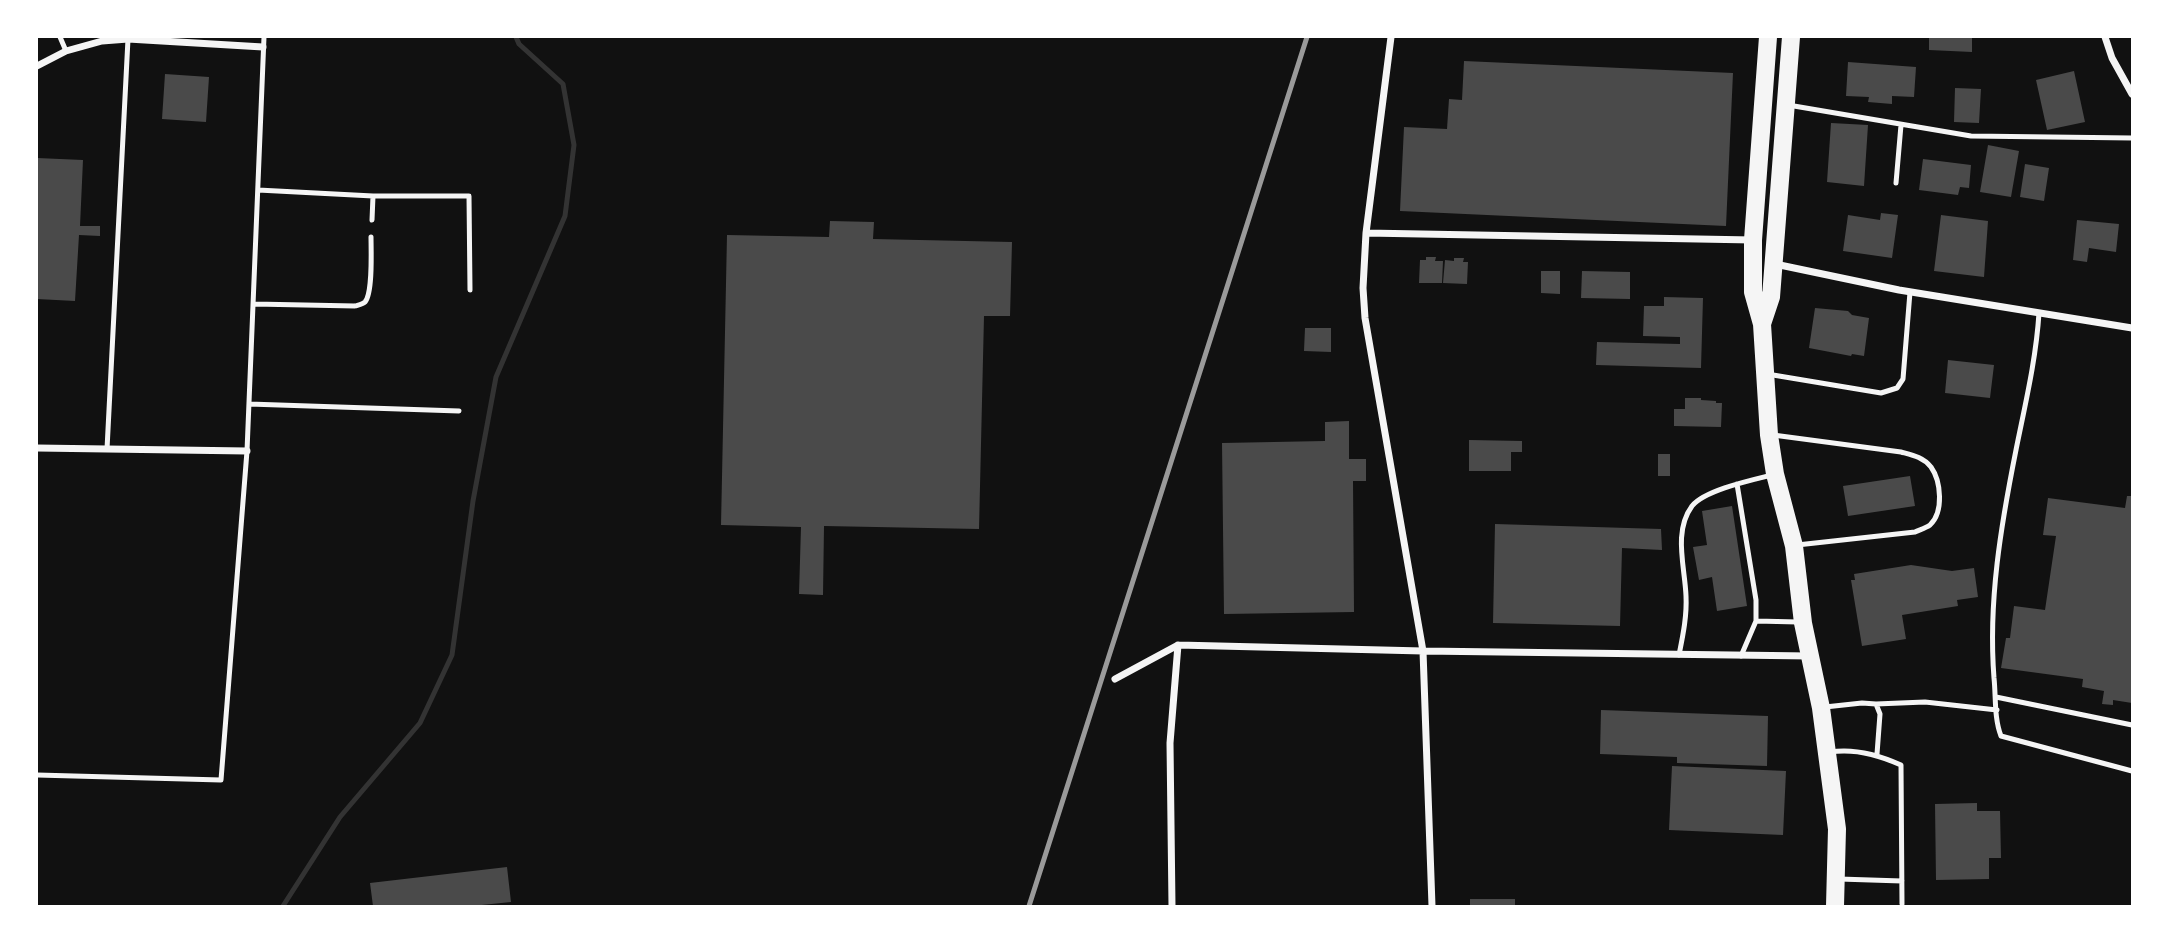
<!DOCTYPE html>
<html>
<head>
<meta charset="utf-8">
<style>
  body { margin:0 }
  #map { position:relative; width:2169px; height:943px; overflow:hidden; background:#111; font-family:"Sofia Sans Condensed",sans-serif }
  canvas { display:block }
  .frame { position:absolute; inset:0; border:38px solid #fff; pointer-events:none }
</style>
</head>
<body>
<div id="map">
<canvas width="2169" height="943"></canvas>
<div class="frame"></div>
</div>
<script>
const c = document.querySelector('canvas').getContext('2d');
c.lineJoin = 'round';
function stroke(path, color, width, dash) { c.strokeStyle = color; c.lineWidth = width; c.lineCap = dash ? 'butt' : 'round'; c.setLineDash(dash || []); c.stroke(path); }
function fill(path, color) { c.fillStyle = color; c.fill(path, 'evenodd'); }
stroke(new Path2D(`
  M283,906L340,817L420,723L452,655L473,501L496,377L565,216L574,145L563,84L519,44L516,37`), '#333', 5);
fill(new Path2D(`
  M1929,37H1972V52L1929,50Z
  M1464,61L1733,73L1726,226L1400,211L1404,127L1447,129L1449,99L1462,100Z
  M1848,62L1916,67L1914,97L1892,96V104L1868,102L1869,97L1846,96Z
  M2074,71L2085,122L2047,130L2036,80Z
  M165,74L209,77L206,122L162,119Z
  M1955,88L1981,89L1979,123L1954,122Z
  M1831,123L1868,125L1864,186L1827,182Z
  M1988,145L2019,151L2011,197L1980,192Z
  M37,158L83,160L80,226H100V236L79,235L75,301L37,299Z
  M1923,159L1971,165L1969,188L1960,187L1958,195L1919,190Z
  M2025,164L2049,168L2044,201L2020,197Z
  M1881,213L1898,215L1892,258L1843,251L1848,215L1880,220Z
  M1941,215L1988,221L1984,277L1934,271Z
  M2077,220L2119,224L2116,252L2089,248L2087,262L2073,260Z
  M830,221L874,222L873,239L1012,242L1010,316H984L979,529L824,526L823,595L799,594L801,527L721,525L727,235L829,237Z
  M1426,257H1436L1435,261H1443L1442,283H1419L1420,260H1426Z
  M1454,258H1464L1463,262H1468L1467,284L1443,283L1445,260L1454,261Z
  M1541,271H1560V294L1541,293Z
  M1582,271L1630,272V299L1581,298Z
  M1664,297L1703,298L1701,368L1596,365L1597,342L1680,344V337L1643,336L1644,306H1664Z
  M1815,308L1848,311L1852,315L1869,318L1864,356L1852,354L1851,356L1809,348Z
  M1305,328H1331V352L1304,351Z
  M1948,360L1994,365L1990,398L1945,393Z
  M1685,398H1701V400L1716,401V403H1722L1721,427L1674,426V409H1685Z
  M1349,421V459H1366V481H1353L1354,612L1224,614L1222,443L1325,441V422Z
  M1469,440L1522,441V452H1511V471H1469Z
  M1658,454H1670V476H1658Z
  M1910,476L1915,506L1848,516L1843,486Z
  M2127,496H2132V703L2113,700V705L2102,704L2104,691L2082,687L2083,679L2001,668L2006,638H2010L2014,606L2045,610L2056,536L2043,535L2048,498L2125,508Z
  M1732,506L1747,606L1717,611L1712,577L1699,580L1693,547L1707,545L1702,511Z
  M1495,524L1661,529L1662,550L1622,548L1620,626L1493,623Z
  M1911,565L1952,571L1974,568L1978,597L1957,600L1958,606L1902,615L1906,639L1862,646L1851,580H1855L1854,574Z
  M1601,710L1768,716L1767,766L1677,763V757L1600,754Z
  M1672,766L1786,771L1783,835L1669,830Z
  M1977,803V811H2000L2001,858H1989V879L1936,880L1935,804Z
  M507,867L511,902L472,906H373L370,883Z
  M1470,899H1515V906H1470Z`), '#4a4a4a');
stroke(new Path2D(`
  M60,37L66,51
  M1788,105L1971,136L2132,138
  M1896,183L1901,125
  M258,190L373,196H469L470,290
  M372,220L373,196
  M254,304L355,306C358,305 363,304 365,302C373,293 371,249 371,237
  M2039,313C2036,360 2025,405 2016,450C2001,525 1988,601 1994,678C1996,697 1994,718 2001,736L2132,771
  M1767,374L1881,393L1897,388L1903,379L1910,292
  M249,404L459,411
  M1773,435L1901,452C1912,455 1923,457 1931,467C1941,481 1944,512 1930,525C1926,528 1919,530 1915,532L1797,545
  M107,449L128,39
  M1737,484L1756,600V621L1741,656
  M1756,621L1798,622
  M1679,655C1683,635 1687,616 1686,596C1685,567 1673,532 1692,506C1705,490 1752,480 1772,475
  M1996,697L2132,725
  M1876,704L1925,702L1997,710
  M1825,707L1862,703L1876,704L1880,714L1877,754
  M1830,752C1855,748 1879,755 1901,765L1902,904
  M37,775L221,780L247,451L264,37
  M1839,879L1902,881`), '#f5f5f5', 5);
stroke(new Path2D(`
  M1391,37L1366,233L1363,288L1365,318L1423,651L1432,906
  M2105,37L2112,58L2132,94
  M37,66L66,51L102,41L128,39L263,47
  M1366,233L1753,240
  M1775,264L1899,290L2132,328
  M37,448L247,451
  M1115,679L1178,645L1423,651L1810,656
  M1172,906L1170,743L1178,645`), '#f5f5f5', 7);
stroke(new Path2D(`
  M1768,37L1753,240V292L1762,324L1769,435L1775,474L1794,546L1803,623L1821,708L1837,829L1835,906
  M1762,324L1771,297L1791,37`), '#f5f5f5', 18);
stroke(new Path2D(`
  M1029,906L1307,37`), '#9a9a9a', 5);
</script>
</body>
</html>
